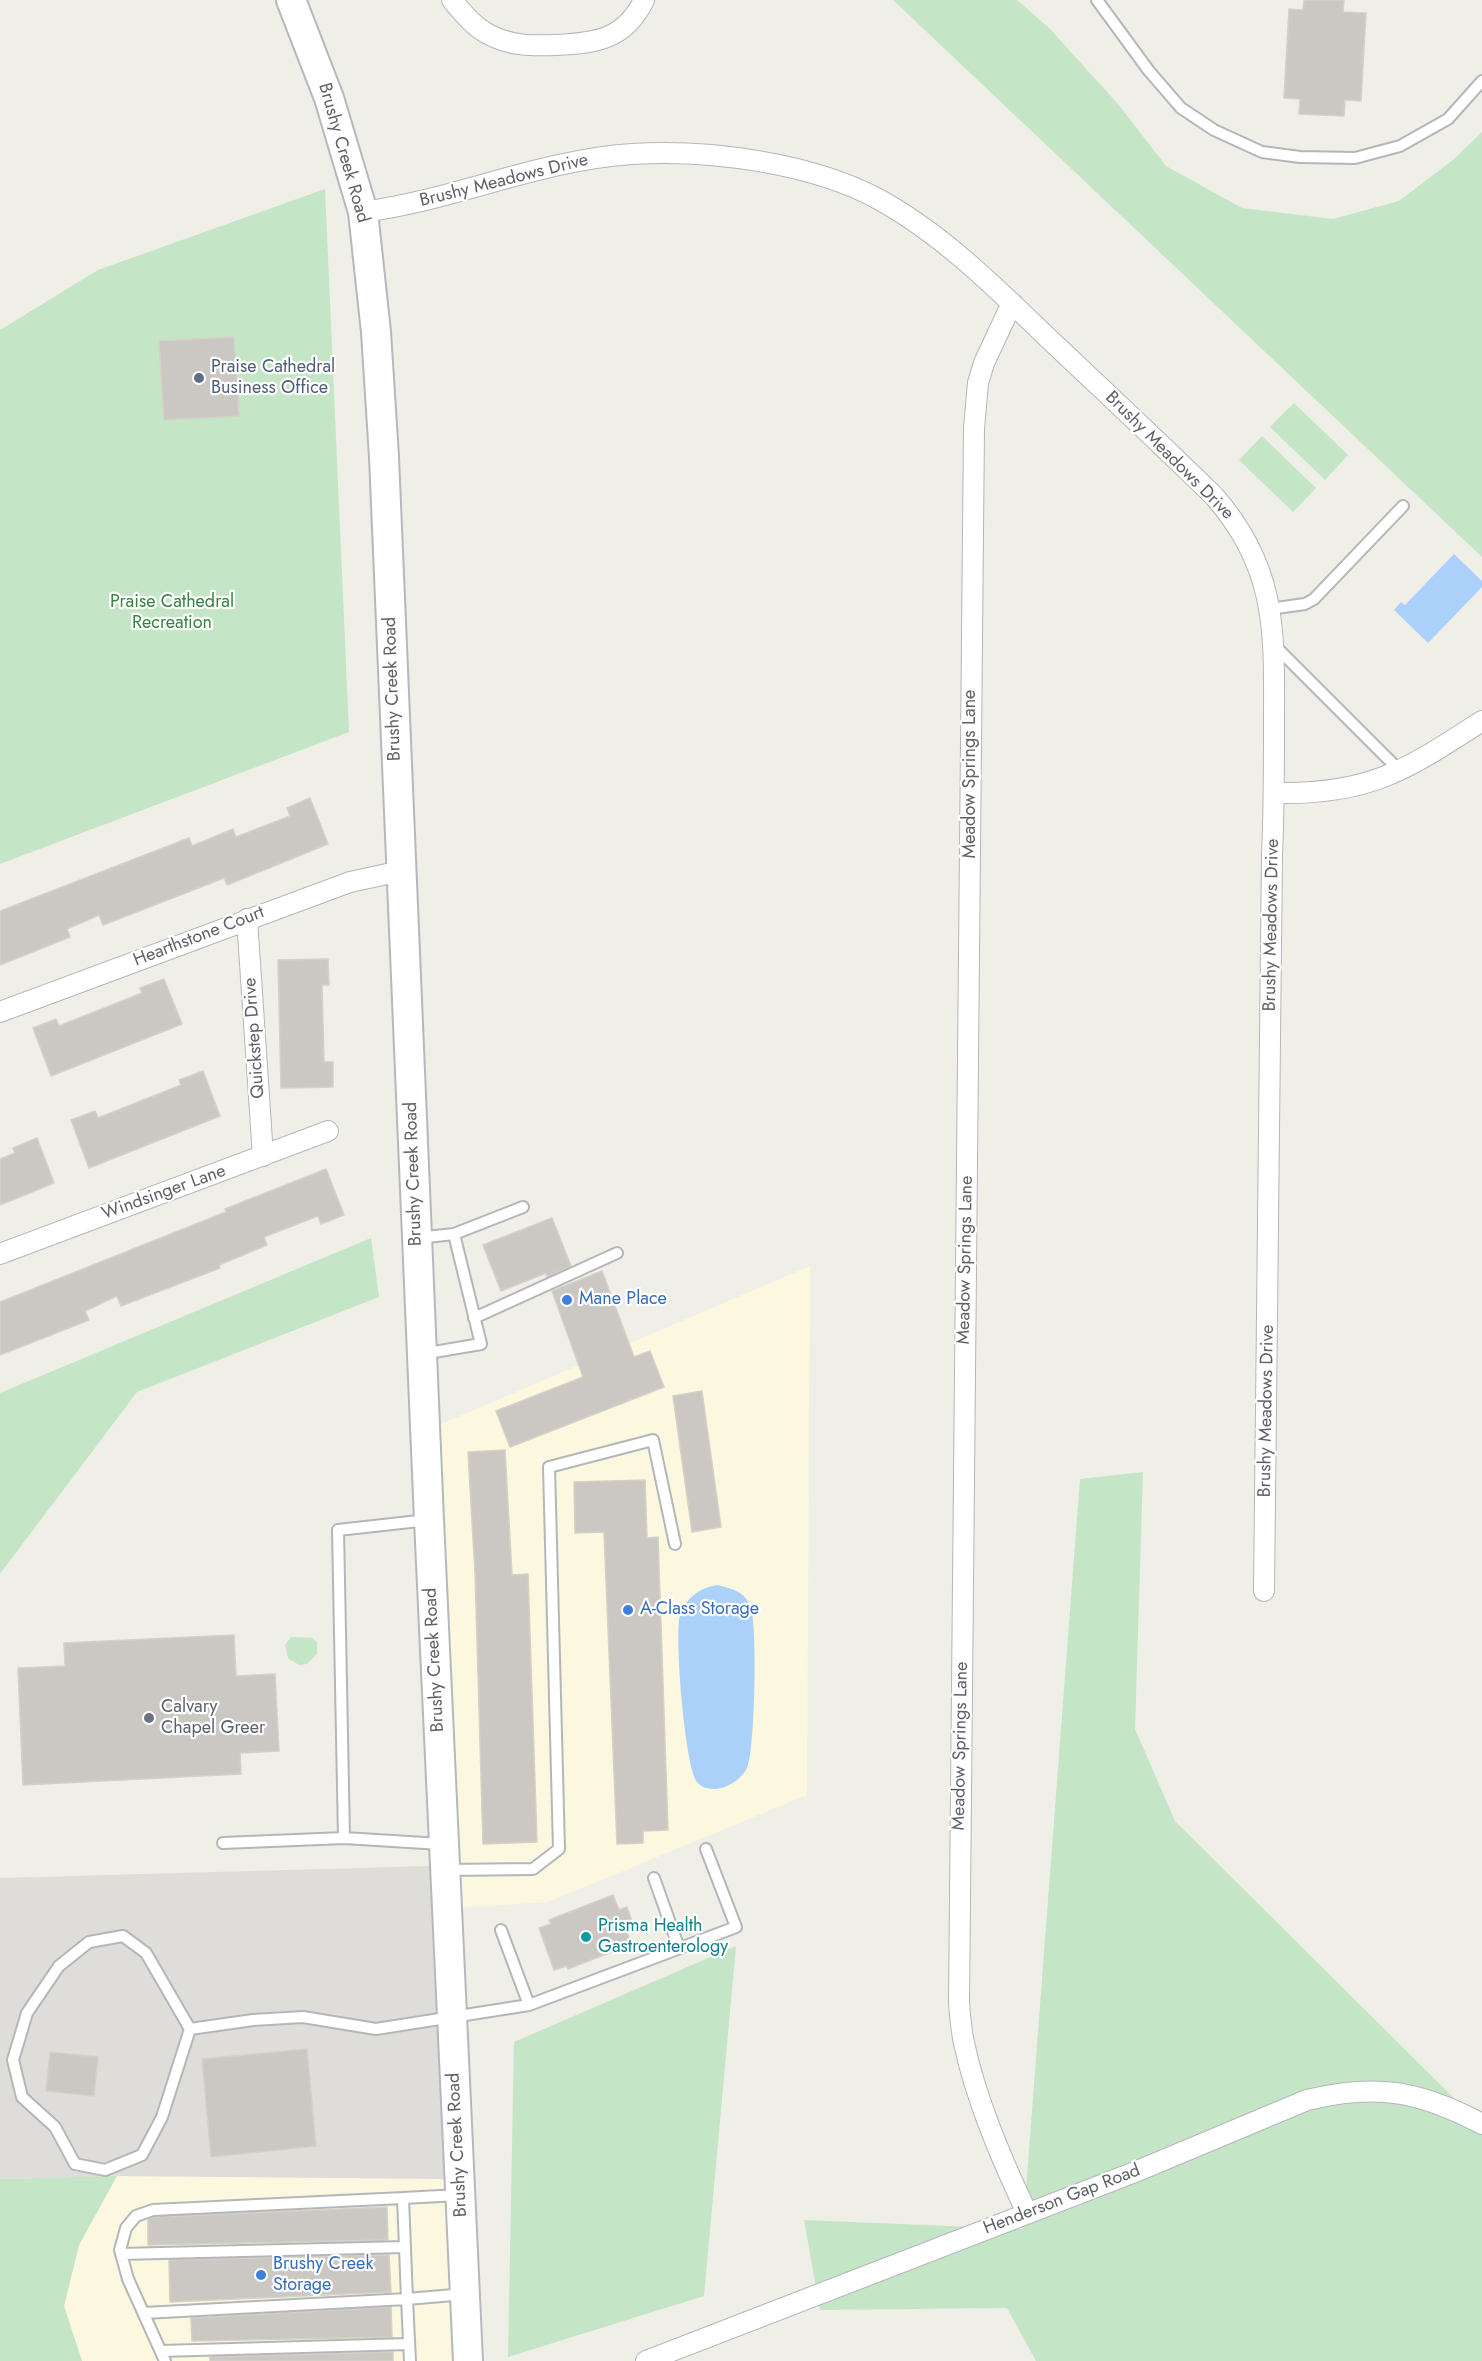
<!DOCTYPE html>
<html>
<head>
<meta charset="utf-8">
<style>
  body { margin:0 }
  canvas { display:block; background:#efeee7 }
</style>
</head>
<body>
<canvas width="1482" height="2361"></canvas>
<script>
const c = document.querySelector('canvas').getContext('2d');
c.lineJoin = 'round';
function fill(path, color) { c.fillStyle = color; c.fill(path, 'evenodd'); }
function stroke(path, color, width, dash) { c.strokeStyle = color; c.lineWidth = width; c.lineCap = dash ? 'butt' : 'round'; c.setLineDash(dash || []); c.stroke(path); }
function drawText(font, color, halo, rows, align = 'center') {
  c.font = font + ' Jost,sans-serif'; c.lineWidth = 4.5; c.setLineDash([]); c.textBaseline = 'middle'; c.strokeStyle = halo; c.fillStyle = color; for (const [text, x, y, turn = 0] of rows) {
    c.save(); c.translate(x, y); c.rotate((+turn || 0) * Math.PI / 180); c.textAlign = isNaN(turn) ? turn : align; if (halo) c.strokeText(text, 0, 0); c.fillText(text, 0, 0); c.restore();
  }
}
fill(new Path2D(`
  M810,1266L807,1795L548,1902L462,1908L439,1425Z
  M117,2176L447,2179L454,2361H82L64,2306L79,2245Z`), '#fcf8df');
fill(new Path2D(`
  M430,1866L447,2179L117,2176L0,2179V1878Z`), '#deddd9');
fill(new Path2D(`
  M893,0H1017L1050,29L1118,104L1166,166L1242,208L1333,219L1399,201L1454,159L1482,132V557Z
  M325,189L349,732L0,864V330L98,270Z
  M1294,403L1348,455L1325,480L1270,427Z
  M1262,436L1316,488L1293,512L1239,460Z
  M371,1238L379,1297L137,1392L0,1574V1393Z
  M1143,1472L1135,1729L1175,1821L1482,2126V2361H1036L1007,2308L820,2310L804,2220L1023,2229L1080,1479Z
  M291,1637L312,1638L317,1642V1654L307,1664L299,1665L288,1658L285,1645Z
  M736,1946L704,2296L508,2357L514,2042Z
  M117,2176L79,2245L64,2306L82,2361H0V2179Z`), '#c5e5c7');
fill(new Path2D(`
  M1454,554L1482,581V587L1428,643L1394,610L1401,602L1405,605Z
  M717,1585C730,1588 744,1591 750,1605C758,1620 755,1754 747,1768C741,1780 726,1789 714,1789C708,1789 701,1787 697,1782C685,1767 674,1635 680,1615C686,1598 699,1588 717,1585Z`), '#abd1fb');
const building = new Path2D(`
  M1304,0H1344L1343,12L1366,13L1361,101L1345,100L1344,116L1299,114L1300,99L1284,98L1289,9L1303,10Z
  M234,337L239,416L164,420L159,341Z
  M310,798L328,844L227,885L224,878L103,925L99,915L67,929L70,937L0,965V911L189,838L192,846L233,829L236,837L290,816L287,808Z
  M328,959L329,985H322L324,1062H333V1087L281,1088L278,960Z
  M164,979L182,1024L51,1076L33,1028L56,1019L59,1026L142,993L140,988Z
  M203,1071L220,1116L89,1168L71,1120L95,1111L98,1118L181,1085L179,1080Z
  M37,1138L54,1183L0,1205V1159L15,1153L13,1148Z
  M326,1169L344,1215L321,1224L318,1216L264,1237L267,1245L219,1265L220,1268L121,1306L117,1296L85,1311L89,1320L0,1355V1302L226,1212L225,1209Z
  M552,1218L571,1266L547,1277L546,1273L501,1291L483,1245Z
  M602,1271L634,1357L650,1351L664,1387L510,1447L496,1411L583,1377L552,1291Z
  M702,1391L721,1527L692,1532L673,1396Z
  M505,1450L512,1575L528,1574L537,1842L483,1844L475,1573L468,1452Z
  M645,1480L647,1538L658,1537L668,1830L643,1831V1843L617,1844L604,1532L575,1533L574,1482Z
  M234,1635L236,1676L275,1674L279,1751L240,1753L241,1774L23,1785L18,1668L65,1666L64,1643Z
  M613,1895L619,1910L627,1907L634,1927L626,1930L632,1944L568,1969L567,1966L554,1970L539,1928L551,1924L549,1920Z
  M307,2049L316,2146L211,2157L202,2059Z
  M50,2052L98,2057L94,2096L46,2091Z
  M387,2207L388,2240L148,2245V2220L154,2217Z
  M389,2255L391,2292L170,2302L169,2260Z
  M391,2307L392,2337L192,2341L191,2318Z
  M393,2352V2361H210V2357Z`);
fill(building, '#cbc8c4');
stroke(building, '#d4d1c5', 1.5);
const lane = new Path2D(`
  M1097,0L1149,71L1181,108L1214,130L1262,152L1300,157L1355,158L1400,146L1448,119L1482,81
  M1269,609L1305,604L1314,599L1403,506
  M1273,644L1400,771
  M454,1234L523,1207
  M417,1238L454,1234L481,1344L422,1354
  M474,1318L617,1253
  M344,1838L338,1530L428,1520
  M223,1843L344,1838L441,1844
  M445,1870L533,1869L559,1849L549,1467L653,1440L675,1544
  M654,1878L679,1948
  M501,1930L529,2005
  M190,2029L162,2117L142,2155L105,2170L75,2164L55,2127L22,2097L13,2060L27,2013L59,1966L89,1942L123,1936L146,1953L190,2029L253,2020L303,2017L376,2029L529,2005L736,1927L706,1849
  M459,2195L403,2198L407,2299L465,2294
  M121,2254L405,2247
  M144,2313L407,2299L410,2361
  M161,2351L409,2344
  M165,2361L128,2279L120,2250L126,2228L136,2216L153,2210L403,2198`);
const street = new Path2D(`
  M452,0C463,13 473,26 488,34C510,46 532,46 556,45C595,43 625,40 644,0
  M363,212C454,200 540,160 632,154C708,149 813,163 880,200C943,235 995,287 1047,337C1103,390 1159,442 1214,496C1279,570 1274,635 1274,727C1274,770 1274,812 1272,855L1264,1591
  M1012,303L984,363L978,383L974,428L959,2002C960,2016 961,2030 964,2043C976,2100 1002,2160 1027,2213
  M1275,793C1370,795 1406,770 1482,721
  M247,919L263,1156
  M0,1012L350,882L401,871
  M0,1254L328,1131
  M646,2361L1135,2172L1307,2100C1376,2083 1420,2091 1482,2124`);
const secondary = new Path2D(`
  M291,0L329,98L363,212L376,332L384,457L429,1520L468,2361`);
stroke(lane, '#b4b6ba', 14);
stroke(street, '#b4b6ba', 22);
stroke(secondary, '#b5b8bd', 32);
stroke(lane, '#fff', 10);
stroke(street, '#fff', 20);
stroke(secondary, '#fff', 28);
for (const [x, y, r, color] of [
  [199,378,6,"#5c6f8a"],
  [567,1300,6,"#3f7fe0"],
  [628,1610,6,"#3f7fe0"],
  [149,1718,6,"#6b7280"],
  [586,1937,6,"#0f9aa8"],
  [261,2275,6,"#3f7fe0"]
]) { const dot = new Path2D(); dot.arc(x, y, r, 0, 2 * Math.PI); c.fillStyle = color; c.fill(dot); stroke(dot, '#fff', 2); }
drawText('18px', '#5e6166', '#fff', [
  ["Brushy Creek Road",343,153,74],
  ["Brushy Meadows Drive",504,181,-14],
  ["Brushy Meadows Drive",1169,456,45],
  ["Brushy Creek Road",393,689,-92],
  ["Meadow Springs Lane",971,774,-90],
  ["Brushy Meadows Drive",1272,925,-89],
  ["Hearthstone Court",199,937,-21],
  ["Quickstep Drive",255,1038,-94],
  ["Brushy Creek Road",414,1174,-92],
  ["Windsinger Lane",164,1193,-20],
  ["Meadow Springs Lane",966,1260,-89],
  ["Brushy Meadows Drive",1267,1411,-89],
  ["Brushy Creek Road",435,1660,-93],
  ["Meadow Springs Lane",961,1746,-89],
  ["Brushy Creek Road",458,2145,-93],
  ["Henderson Gap Road",1062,2200,-21]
]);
drawText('18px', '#4e5e75', '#fff', [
  ["Praise Cathedral",211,368],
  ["Business Office",211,389]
], 'left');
drawText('18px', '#398242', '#fff', [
  ["Praise Cathedral",172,603],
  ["Recreation",172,624]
]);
drawText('18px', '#366cbe', '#fff', [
  ["Mane Place",579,1300],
  ["A-Class Storage",640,1610],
  ["Brushy Creek",273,2265],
  ["Storage",273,2286]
], 'left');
drawText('18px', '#5b616d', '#fff', [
  ["Calvary",161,1708],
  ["Chapel Greer",161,1729]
], 'left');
drawText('18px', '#0d838f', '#fff', [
  ["Prisma Health",598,1927],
  ["Gastroenterology",598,1948]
], 'left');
</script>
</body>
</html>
